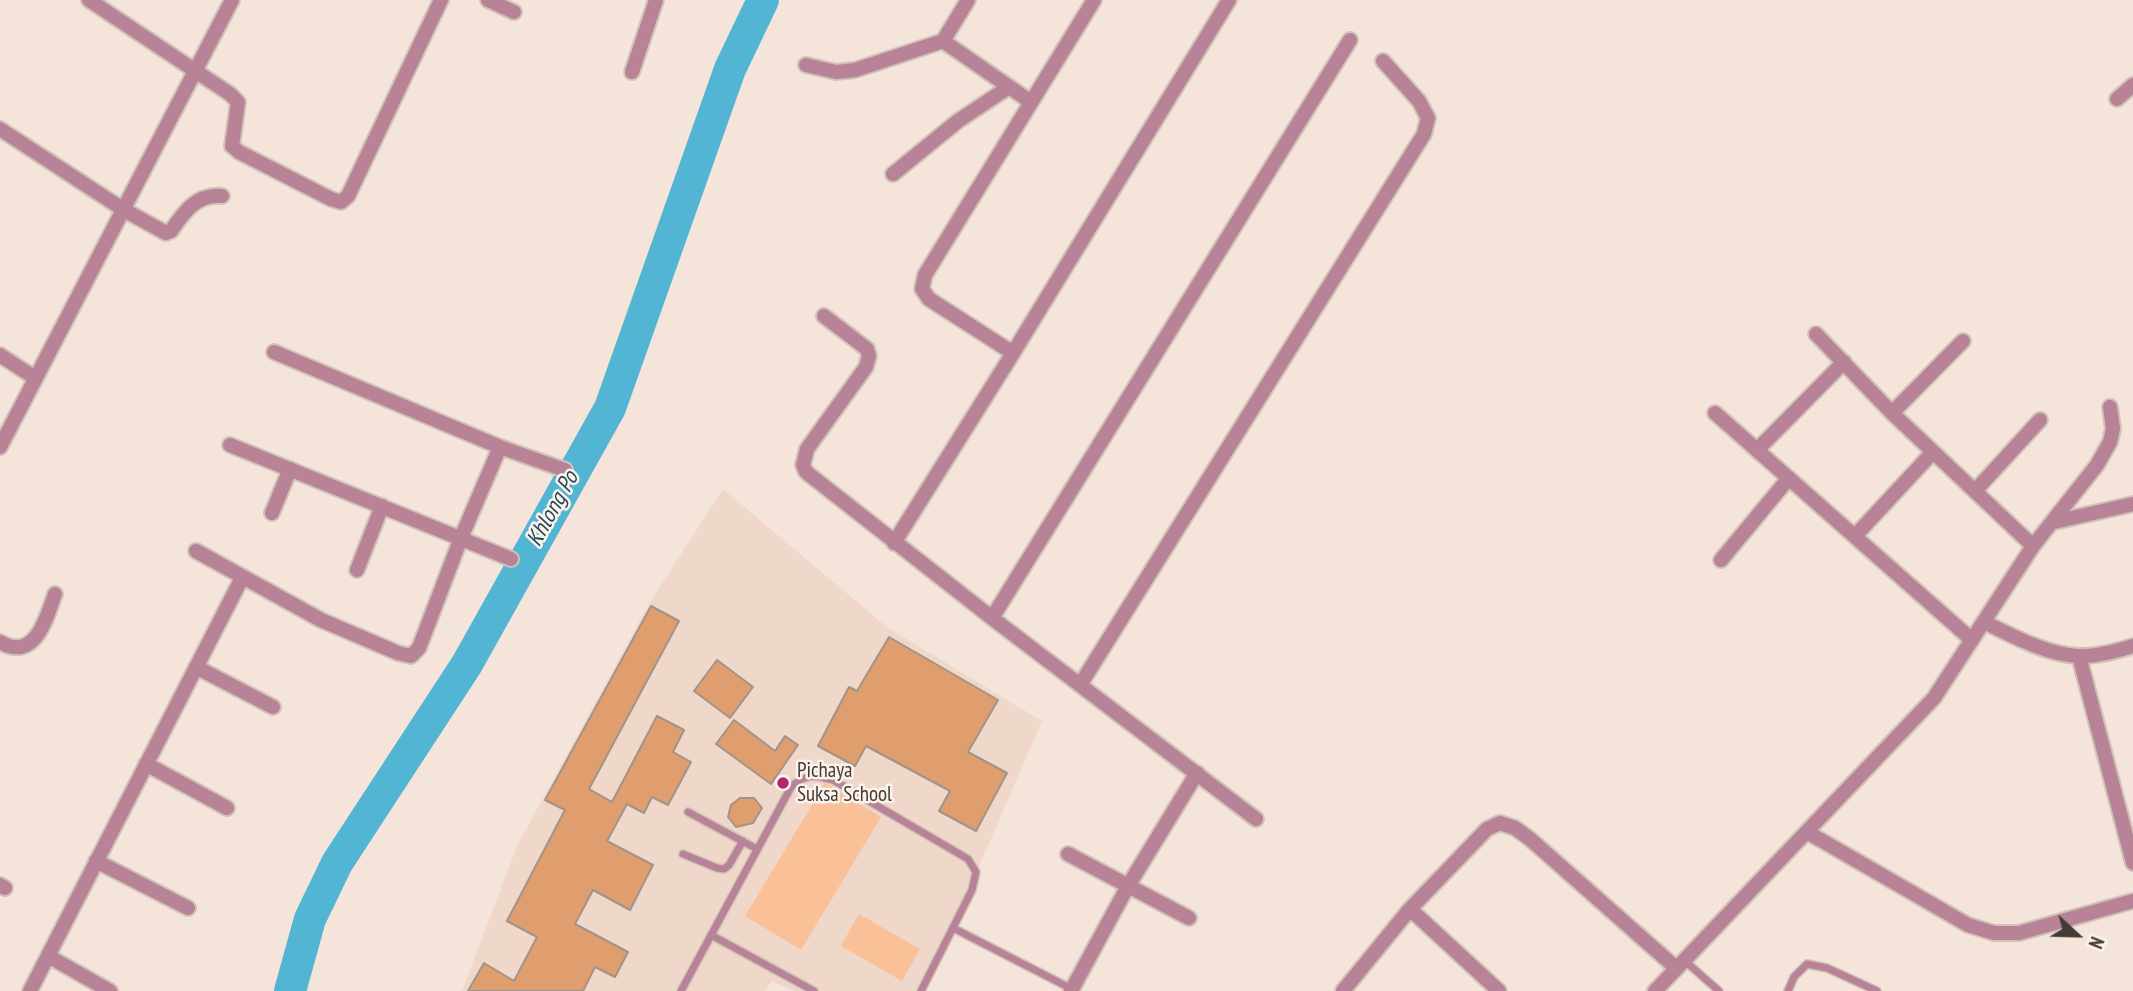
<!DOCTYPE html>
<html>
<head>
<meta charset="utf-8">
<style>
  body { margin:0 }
  #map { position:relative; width:2133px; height:991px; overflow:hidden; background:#f5e4d9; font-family:"PT Sans Narrow",sans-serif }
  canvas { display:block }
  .north { position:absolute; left:2042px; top:900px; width:70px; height:70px; -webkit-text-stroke:5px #fdf3ec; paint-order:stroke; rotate:112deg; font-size:19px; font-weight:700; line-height:28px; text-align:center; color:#413b36 }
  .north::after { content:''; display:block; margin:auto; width:24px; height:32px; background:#413b36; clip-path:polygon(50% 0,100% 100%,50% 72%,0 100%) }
</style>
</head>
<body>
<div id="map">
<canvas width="2133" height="991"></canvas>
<div class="north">N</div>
</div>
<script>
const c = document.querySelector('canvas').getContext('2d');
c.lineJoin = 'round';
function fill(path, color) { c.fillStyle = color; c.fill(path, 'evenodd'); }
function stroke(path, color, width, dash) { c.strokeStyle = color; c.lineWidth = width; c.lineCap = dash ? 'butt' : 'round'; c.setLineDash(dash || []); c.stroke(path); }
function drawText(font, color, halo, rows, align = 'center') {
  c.font = font + ' "PT Sans Narrow",sans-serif'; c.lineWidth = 5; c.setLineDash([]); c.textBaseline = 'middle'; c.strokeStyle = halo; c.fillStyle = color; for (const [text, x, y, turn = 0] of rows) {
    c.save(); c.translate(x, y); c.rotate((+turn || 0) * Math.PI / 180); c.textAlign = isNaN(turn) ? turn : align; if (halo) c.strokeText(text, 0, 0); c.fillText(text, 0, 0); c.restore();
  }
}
fill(new Path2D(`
  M723,489L888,628L1042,721L925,991H793L772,981L765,991H462L517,846L650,602Z`), '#efd8c9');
fill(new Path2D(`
  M825,783L881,817L801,950L745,916Z
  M859,914L920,949L902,981L841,946Z`), '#fac097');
stroke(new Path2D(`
  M290,991L310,919L337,863L467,664L610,408L730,69L763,0`), '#52b5d3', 32);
const building = new Path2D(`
  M651,606L679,621L589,789L612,802L657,716L684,730L673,752L691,762L668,805L652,797L644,813L627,804L607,841L653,865L630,910L593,890L575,924L628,952L615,977L595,967L583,991H468L484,963L514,981L537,937L507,921L565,810L545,800Z
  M889,637L998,700L968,752L1007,773L976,831L939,811L950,791L866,746L855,766L818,746L849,687L857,691Z
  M717,660L753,687L730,718L694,691Z
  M734,720L775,751L785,736L798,745L771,784L716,744Z
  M740,798H754L762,808L753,823L736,827L728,817L731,805Z`);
fill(building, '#e09e6f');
stroke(building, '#a29389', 2);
const service = new Path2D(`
  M688,812L757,849
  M683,854L717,868L724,869L729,865L743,841
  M953,928L1072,989
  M711,935L814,991
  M1685,961L1719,991
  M681,991L791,787C807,773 814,775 833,780L968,859L976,872L972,890L921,991
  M1788,991L1794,977L1807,964L1827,968L1877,991`);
const minor = new Path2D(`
  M89,0L230,94L238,102L232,146L239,152L331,199L341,202L348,196L441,0
  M488,0L514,12
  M943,41L1031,102
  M806,65L836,72L855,70L943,41L968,0
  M632,72L656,0
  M2117,99L2133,85
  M0,129L124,210L166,233L171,231C184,212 196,194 222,196
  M893,174L958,121L1009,87
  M824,316L867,349L869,356L866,367L807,449L803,465L806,472L992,618L1256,819
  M1816,334L1892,413L2033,546
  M274,352L500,447L565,470
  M1013,353L929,299L922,289L925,275L1094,0
  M0,355L35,378
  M1715,413L1972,640
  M1892,413L1963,341
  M230,445L511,559
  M0,447L232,0
  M1757,450L1844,362
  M1975,491L2040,420
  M272,513L290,469
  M2054,522L2133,504
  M1855,536L1933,452
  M894,543L1013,353L1229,0
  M196,551L321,620L398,653L411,656L419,648L461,538L500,447
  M1721,560L1789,478
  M357,570L382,506
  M992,618L1350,40
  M1984,622C2013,636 2045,654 2078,656C2096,657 2117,651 2133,646
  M0,642C35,662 46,619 55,594
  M2079,656L2133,863
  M196,667L273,707
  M1080,685L1424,134L1428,118L1419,101L1383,61
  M146,764L227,808
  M1807,832L1968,925L1994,933H2019L2133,901
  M1068,854L1189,918
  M96,861L188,908
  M0,885L5,888
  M1410,909L1499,991
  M48,956L110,991
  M30,991L242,578
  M1071,991L1128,886L1197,773
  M1343,991L1410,909L1487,829L1500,823L1515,828L1530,839L1676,968
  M1655,991L1934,698L2033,546L2097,465L2110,442L2113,429L2110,407`);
stroke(service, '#d1c2b8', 10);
stroke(minor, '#d1c2b8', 18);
stroke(service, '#b88297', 7);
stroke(minor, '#b88297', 14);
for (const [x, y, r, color] of [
  [783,783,7,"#b22765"]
]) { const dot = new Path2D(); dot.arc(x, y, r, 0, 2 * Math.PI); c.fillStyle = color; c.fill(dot); stroke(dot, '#fdf3ec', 2.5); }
drawText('21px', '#413b36', '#fdf3ec', [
  ["Pichaya",797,771],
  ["Suksa School",797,795]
], 'left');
drawText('italic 23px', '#1e4956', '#fdf3ec', [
  ["Khlong Po",553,509,-61]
]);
</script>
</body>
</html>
